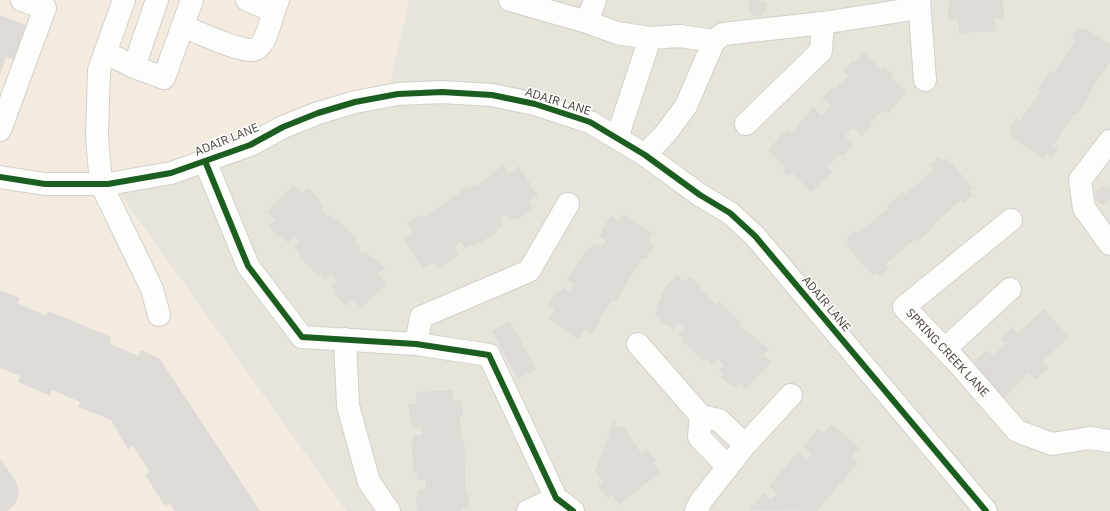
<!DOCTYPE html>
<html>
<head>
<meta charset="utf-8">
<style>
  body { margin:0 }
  canvas { display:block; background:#f4f2ee }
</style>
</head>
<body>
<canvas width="1110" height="511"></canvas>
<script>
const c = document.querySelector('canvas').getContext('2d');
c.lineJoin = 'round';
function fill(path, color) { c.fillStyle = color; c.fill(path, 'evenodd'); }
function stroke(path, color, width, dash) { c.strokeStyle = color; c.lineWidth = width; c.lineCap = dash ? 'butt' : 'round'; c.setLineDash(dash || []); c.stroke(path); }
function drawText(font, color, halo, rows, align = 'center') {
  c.font = font + ' "IBM Plex Sans",sans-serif'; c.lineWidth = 3; c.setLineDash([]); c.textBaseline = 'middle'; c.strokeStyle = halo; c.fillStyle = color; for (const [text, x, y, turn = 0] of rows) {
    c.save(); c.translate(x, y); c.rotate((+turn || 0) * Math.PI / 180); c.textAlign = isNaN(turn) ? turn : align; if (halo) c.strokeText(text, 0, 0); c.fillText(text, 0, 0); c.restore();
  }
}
fill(new Path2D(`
  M409,0H1110V511H346L117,190L389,86Z`), '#e7e4dc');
fill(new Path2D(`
  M0,0H409L389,87L117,190L346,511H0Z`), '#f3ebdf');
fill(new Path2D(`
  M751,0H759L767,3L766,11L759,17L753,16L748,9Z
  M950,0H1003L1004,18L995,19L996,31L959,33L958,20L949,21L947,7L951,6Z
  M0,15L28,26L15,60L6,57L0,74Z
  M1077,28L1082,31L1085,28L1110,44V62L1088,95L1090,96L1077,115L1075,113L1053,145L1058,148L1052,158L1047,154L1044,159L1009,136L1012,131L1009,129L1016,118L1020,121L1041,91L1038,89L1051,71L1054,73L1075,41L1071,38Z
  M864,52L881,70L885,66L893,75L891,77L906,92L888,114L883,110L869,124L871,126L862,136L853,128L845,136L853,145L843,156L840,154L827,167L832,173L811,192L792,173L789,176L782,170L785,167L768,150L787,129L791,133L813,107L821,116L831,106L822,98L832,87L835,89L848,76L843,71L853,60L855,62Z
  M939,157L943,161L947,158L973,188L969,191L973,195L964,203L961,200L932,226L933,227L917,242L915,239L886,264L889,268L880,276L877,272L873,276L846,245L850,242L847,238L855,231L858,234L889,207L887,206L903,192L906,194L934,169L930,165Z
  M503,165L508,174L519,166L538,196L528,202L533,209L516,220L515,218L510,220L506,214L500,219L503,225L496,230L497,232L473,247L471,244L465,248L461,242L454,247L459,254L439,269L434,262L423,268L403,238L413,232L407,223L421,214L423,218L467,187L469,188L476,184L477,186Z
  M293,186L302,194L309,188L320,200L318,201L324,208L321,210L327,216L329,214L334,219L336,217L357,239L355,241L360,247L358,249L363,254L366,252L373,259L375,257L385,268L378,274L386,284L361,308L353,300L346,306L334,294L336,292L331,287L337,281L331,275L325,280L320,274L318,276L298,255L300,253L294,247L300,242L295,236L288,243L282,236L280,238L269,226L275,220L267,211Z
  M1104,186L1110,188V198L1105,205L1098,203L1095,197L1097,190Z
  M624,214L653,234L648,241L655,246L646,259L643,257L615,302L612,300L598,321L600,322L592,334L585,330L579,339L548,318L555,309L548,304L557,291L559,292L563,287L570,292L574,284L567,280L587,248L590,249L594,243L601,247L606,241L599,236L603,230L602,229L611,216L618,221Z
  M677,275L685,282L690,276L701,286L699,288L717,305L719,302L741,322L738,324L769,349L763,355L771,362L746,389L739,382L734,388L721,377L723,375L719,370L724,365L718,359L712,365L706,359L705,362L682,341L684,339L678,334L684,328L679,323L673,329L667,324L665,325L655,314L658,309L657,308L664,289Z
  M0,290L20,298L18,303L46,316L49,311L111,337L109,343L138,356L141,350L160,359L260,511H175L169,503L165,506L145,475L150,472L133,446L128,449L111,420L78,407L80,402L52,390L50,396L18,382L20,376L0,368Z
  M1044,309L1069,337L1042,362L1049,368L1036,380L1029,373L1003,398L972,364L987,350L993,356L1005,344L1000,339L1013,327L1018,333Z
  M510,321L536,369L518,379L492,331Z
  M452,390L453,401L461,400L463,416H460L461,439H464L466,493L468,492L469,508H461L462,511H417L416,497H418V490L426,489L425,479L417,480V473H414L411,441H413V435H422L421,427H412L408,404L417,403L416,392Z
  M614,421L619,428L622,425L641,453L646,449L656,461L653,463L660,472L619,505L612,495L608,498L598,486L603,481L595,471Z
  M832,424L859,448L851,457L858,463L817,511L749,510L763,493L771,500L777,493L769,486L798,452L807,460L812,453L803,446L818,429L824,433Z
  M0,458L16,482L19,491L16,503L7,511H0Z`), '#dedbd6');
const minor = new Path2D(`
  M124,0L99,70L97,137L101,184L152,289L159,315
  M247,0L274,11L278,0
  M510,0L587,22L617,33L650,38L680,36L714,41L723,34L823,23L919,8
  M919,0L925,80
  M587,22L595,0
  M183,26C195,31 246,55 256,49C267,43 270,21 274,11
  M105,52L134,67L157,0
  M134,67L164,78L192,0
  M746,124L821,51L823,23
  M0,130L45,8L22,0
  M617,138L650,38
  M1110,141L1080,180L1084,208L1110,244
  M645,155L666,133L686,106L714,41
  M205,161L248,266L302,337L416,344L489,355L556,498L573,511
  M0,177L45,184H108L171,173L250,145L283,127L318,113L355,102L398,94L442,92L492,95L535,104L590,122L645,155L700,195L730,213L755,236L986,511
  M1011,220L904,307L959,364L1017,431L1052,444L1090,438L1110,441
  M345,339L348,406L369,482L389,511
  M416,344L421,317L529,271L568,204
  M638,344L701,416L719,420L745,445L701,501L696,511
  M945,349L1010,289
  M701,416L699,437L728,467
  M745,445L791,395
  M528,511L556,498`);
stroke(minor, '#d2d0cb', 24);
stroke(minor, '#fdfdfc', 22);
stroke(new Path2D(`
  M205,161L248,266L302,337L416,344L489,355L556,498L573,511
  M0,177L45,184H108L171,173L250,145L283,127L318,113L355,102L398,94L442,92L492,95L535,104L590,122L645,155L700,195L730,213L755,236L986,511`), '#1b5e20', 6);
drawText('12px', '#4b4439', '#fff', [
  ["ADAIR LANE",558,102,17],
  ["ADAIR LANE",227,140,-22],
  ["ADAIR LANE",826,304,50],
  ["SPRING CREEK LANE",947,353,47]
]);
</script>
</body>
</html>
